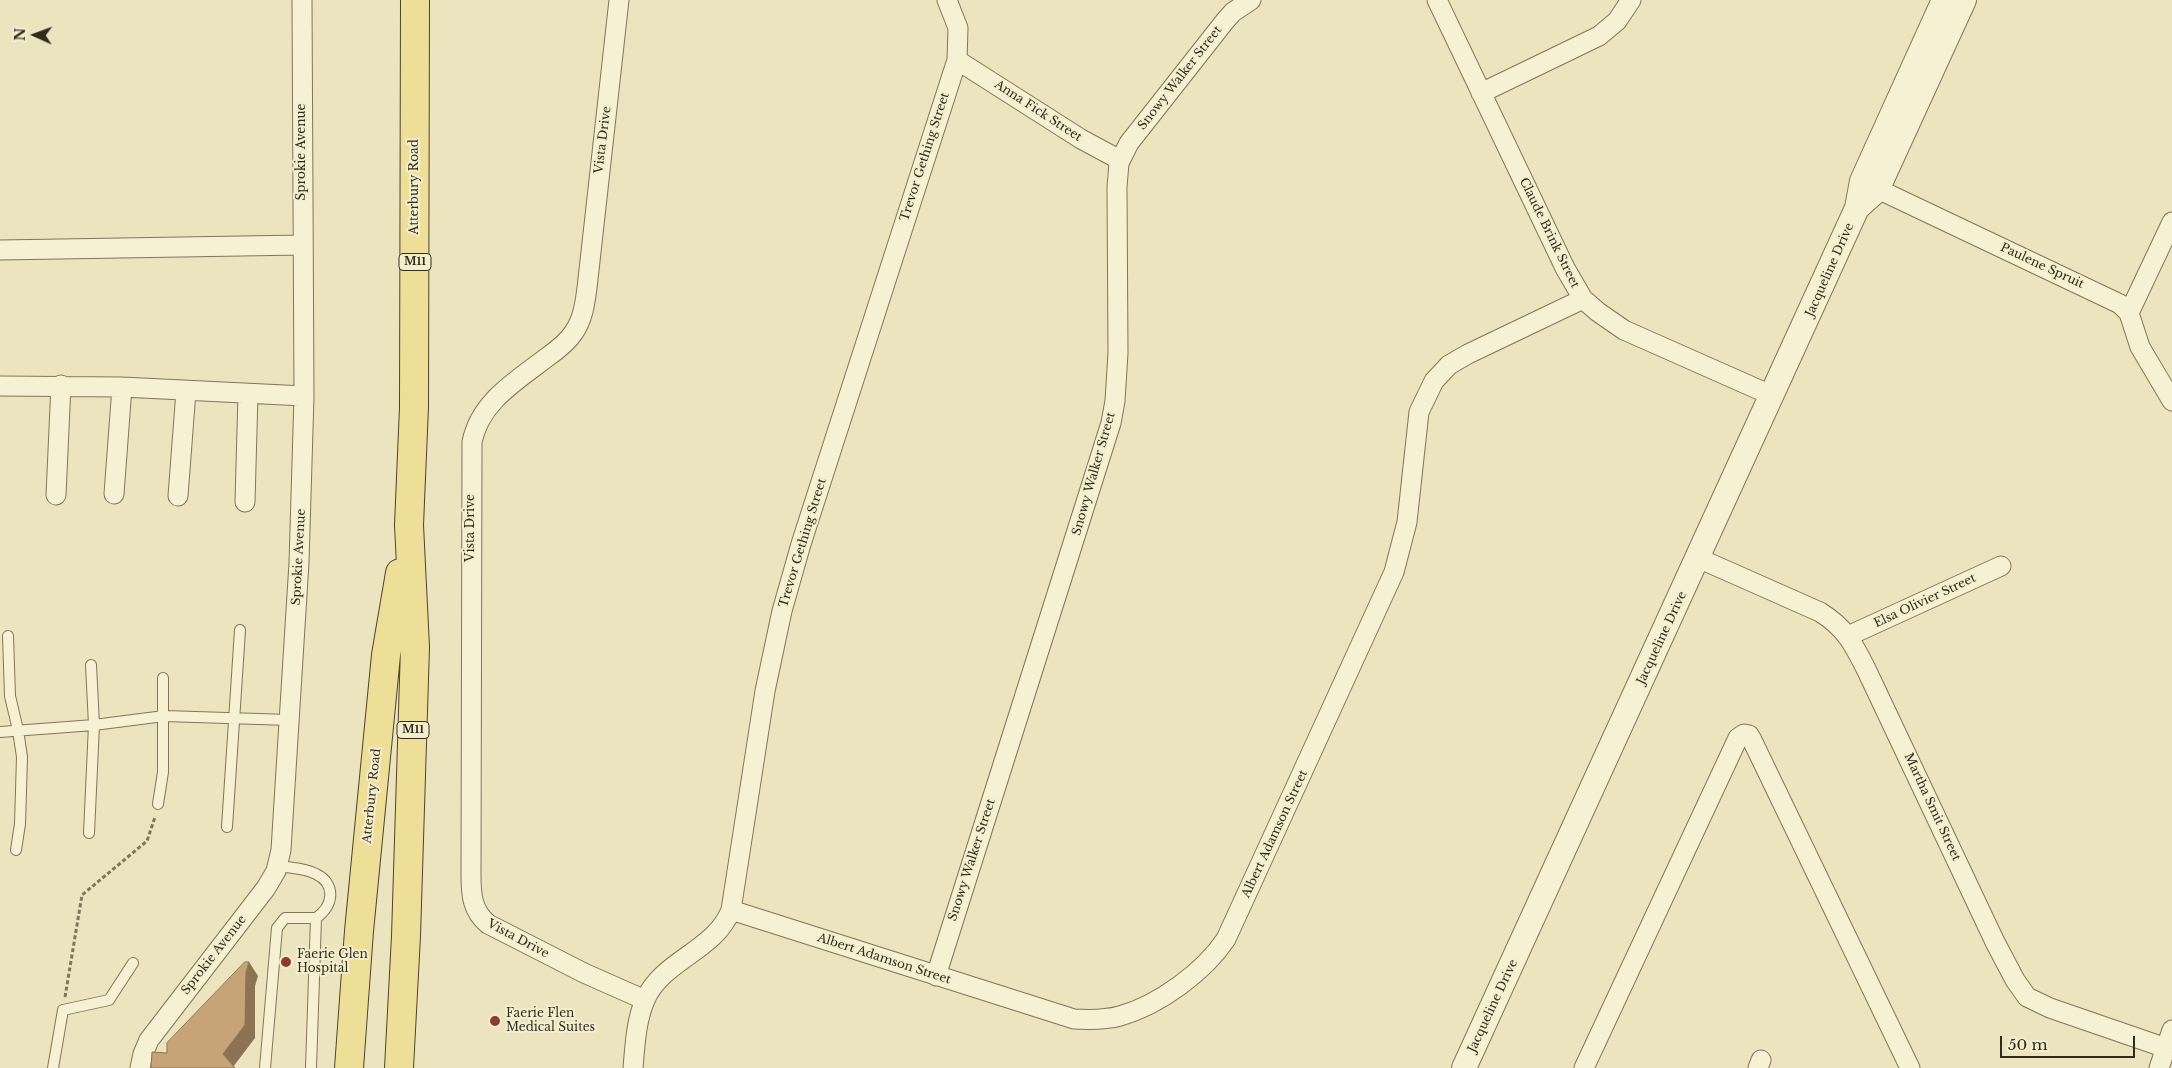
<!DOCTYPE html>
<html>
<head>
<meta charset="utf-8">
<style>
  body { margin:0 }
  #map { position:relative; width:2172px; height:1068px; overflow:hidden; background:#ebe4bf; font-family:"Libre Baskerville",serif }
  canvas { display:block }
  .north { position:absolute; left:10px; top:10px; width:50px; height:50px; -webkit-text-stroke:4px #f3eece; paint-order:stroke; rotate:272deg; font-size:14px; font-weight:700; line-height:20px; text-align:center; color:#332a1c }
  .north::after { content:''; display:block; margin:auto; width:18px; height:22px; background:#332a1c; clip-path:polygon(50% 0,100% 100%,50% 72%,0 100%) }
  .scale { position:absolute; left:2000px; top:1036px; width:135px; height:22px; box-sizing:border-box; border:2px solid #332a1c; border-top:0; padding-left:6px; font-size:15px; line-height:18px; white-space:nowrap; color:#332a1c; -webkit-text-stroke:4px #f3eece; paint-order:stroke }
</style>
</head>
<body>
<div id="map">
<canvas width="2172" height="1068"></canvas>
<div class="north">N</div>
<div class="scale">50 m</div>
</div>
<script>
const c = document.querySelector('canvas').getContext('2d');
c.lineJoin = 'round';
function stroke(path, color, width, dash) { c.strokeStyle = color; c.lineWidth = width; c.lineCap = dash ? 'butt' : 'round'; c.setLineDash(dash || []); c.stroke(path); }
function fill(path, color) { c.fillStyle = color; c.fill(path, 'evenodd'); }
function drawText(font, color, halo, rows, align = 'center') {
  c.font = font + ' "Libre Baskerville",serif'; c.lineWidth = 4; c.setLineDash([]); c.textBaseline = 'middle'; c.strokeStyle = halo; c.fillStyle = color; for (const [text, x, y, turn = 0] of rows) {
    c.save(); c.translate(x, y); c.rotate((+turn || 0) * Math.PI / 180); c.textAlign = isNaN(turn) ? turn : align; if (halo) c.strokeText(text, 0, 0); c.fillText(text, 0, 0); c.restore();
  }
}
const service = new Path2D(`
  M8,636L10,696L18,730L22,757L20,824L16,850
  M0,732L94,725L164,716L290,720
  M158,804L163,772V678
  M227,827L240,630
  M89,833L94,725L91,665
  M278,866C290,868 305,868 316,874C337,884 333,907 316,918L311,1068
  M53,1068L63,1010L109,1000L133,963
  M265,1068L277,928L285,918H316`);
const minor = new Path2D(`
  M619,0L587,288C585,303 583,319 574,332C567,343 556,351 546,358C515,382 480,402 472,442L471,875C471,894 472,911 488,924L584,973L645,1000
  M1437,0L1565,268L1583,299L1598,312L1624,330L1773,396
  M957,60L1081,139L1120,160
  M1481,93L1599,36L1617,21L1631,0
  M1865,183L2120,304L2129,313L2140,347L2172,401
  M0,250L302,245
  M2129,313L2172,222
  M0,386L122,387L304,396
  M114,494L122,387
  M56,495L61,385
  M178,496L186,391
  M245,502L248,394
  M1698,558L1820,612C1846,628 1854,645 1867,671L1995,942L2015,980L2027,997L2050,1008L2166,1048
  M1848,636L2001,566
  M731,910L1074,1019C1090,1020 1105,1020 1120,1016C1159,1005 1204,972 1226,939L1394,572L1407,522L1419,412L1434,381L1449,365L1468,354L1583,299
  M936,976L1111,423L1115,401L1118,353L1117,187L1119,163L1129,143L1225,21L1233,12L1251,0
  M140,1068L143,1054L149,1040L266,888L276,871L281,850L299,563L304,396L302,0
  M633,1068C635,1045 636,1021 645,1000C662,960 715,951 731,910L765,691L782,611L801,544L957,60L958,28L947,0
  M1584,1068L1738,738L1744,734L1749,735L1752,740L1910,1068
  M1758,1068L1761,1060
  M2159,1068L2172,1030`);
const tertiary = new Path2D(`
  M1857,208L1877,190L1964,0
  M1464,1068L1857,208L1862,181L1944,0`);
const primary = new Path2D(`
  M349,1068L359,931L386,655L400,573
  M399,1068L406,936L415,647L409,525L414,407L415,0`);
stroke(service, '#827559', 12);
stroke(minor, '#827559', 21);
stroke(tertiary, '#827559', 26);
stroke(primary, '#50432d', 30);
stroke(new Path2D(`
  M65,997L82,895L147,841L155,817`), '#827559', 3, [4, 2.5]);
stroke(service, '#f6f1d2', 10);
stroke(minor, '#f6f1d2', 19);
stroke(tertiary, '#f6f1d2', 24);
stroke(primary, '#eddf98', 28);
fill(new Path2D(`
  M249,962L258,976L255,986V1038L233,1067L223,1054Z`), '#8b7353');
const building = new Path2D(`
  M245,962H249L246,972L245,1025L223,1054L235,1068H151L152,1052L167,1053V1043Z`);
fill(building, '#c7a477');
stroke(building, '#8b7353', 1);
for (const [x, y, r, color] of [
  [286,962,6,"#8e3a2c"],
  [495,1021,6,"#8e3a2c"]
]) { const dot = new Path2D(); dot.arc(x, y, r, 0, 2 * Math.PI); c.fillStyle = color; c.fill(dot); stroke(dot, '#f3eece', 2); }
for (const [x, y, w] of [
  [415,262,32],
  [413,730,32]
]) { const box = new Path2D(); box.roundRect(x - w / 2, y - 8.5, w, 17, 4); c.fillStyle = '#f3eece'; c.fill(box); stroke(box, '#332a1c', 1); }
drawText('bold 11px', '#332a1c', null, [
  ["M11",415,262],
  ["M11",413,730]
]);
drawText('12px', '#332a1c', '#f3eece', [
  ["Snowy Walker Street",1180,78,-52],
  ["Anna Fick Street",1038,111,33],
  ["Vista Drive",603,140,-83],
  ["Sprokie Avenue",302,152,-90],
  ["Trevor Gething Street",925,157,-72],
  ["Atterbury Road",415,187,-90],
  ["Claude Brink Street",1549,233,64],
  ["Paulene Spruit",2042,266,25],
  ["Jacqueline Drive",1830,270,-66],
  ["Snowy Walker Street",1094,474,-74],
  ["Vista Drive",471,528,-90],
  ["Trevor Gething Street",803,543,-73],
  ["Sprokie Avenue",299,557,-87],
  ["Elsa Olivier Street",1925,601,-25],
  ["Jacqueline Drive",1662,638,-65],
  ["Atterbury Road",372,796,-84],
  ["Martha Smit Street",1932,807,65],
  ["Albert Adamson Street",1275,834,-65],
  ["Snowy Walker Street",972,860,-72],
  ["Vista Drive",518,939,28],
  ["Sprokie Avenue",214,955,-52],
  ["Albert Adamson Street",884,959,18],
  ["Jacqueline Drive",1493,1006,-65]
]);
drawText('12px', '#332a1c', '#f3eece', [
  ["Faerie Glen",297,955],
  ["Hospital",297,969],
  ["Faerie Flen",506,1014],
  ["Medical Suites",506,1028]
], 'left');
</script>
</body>
</html>
